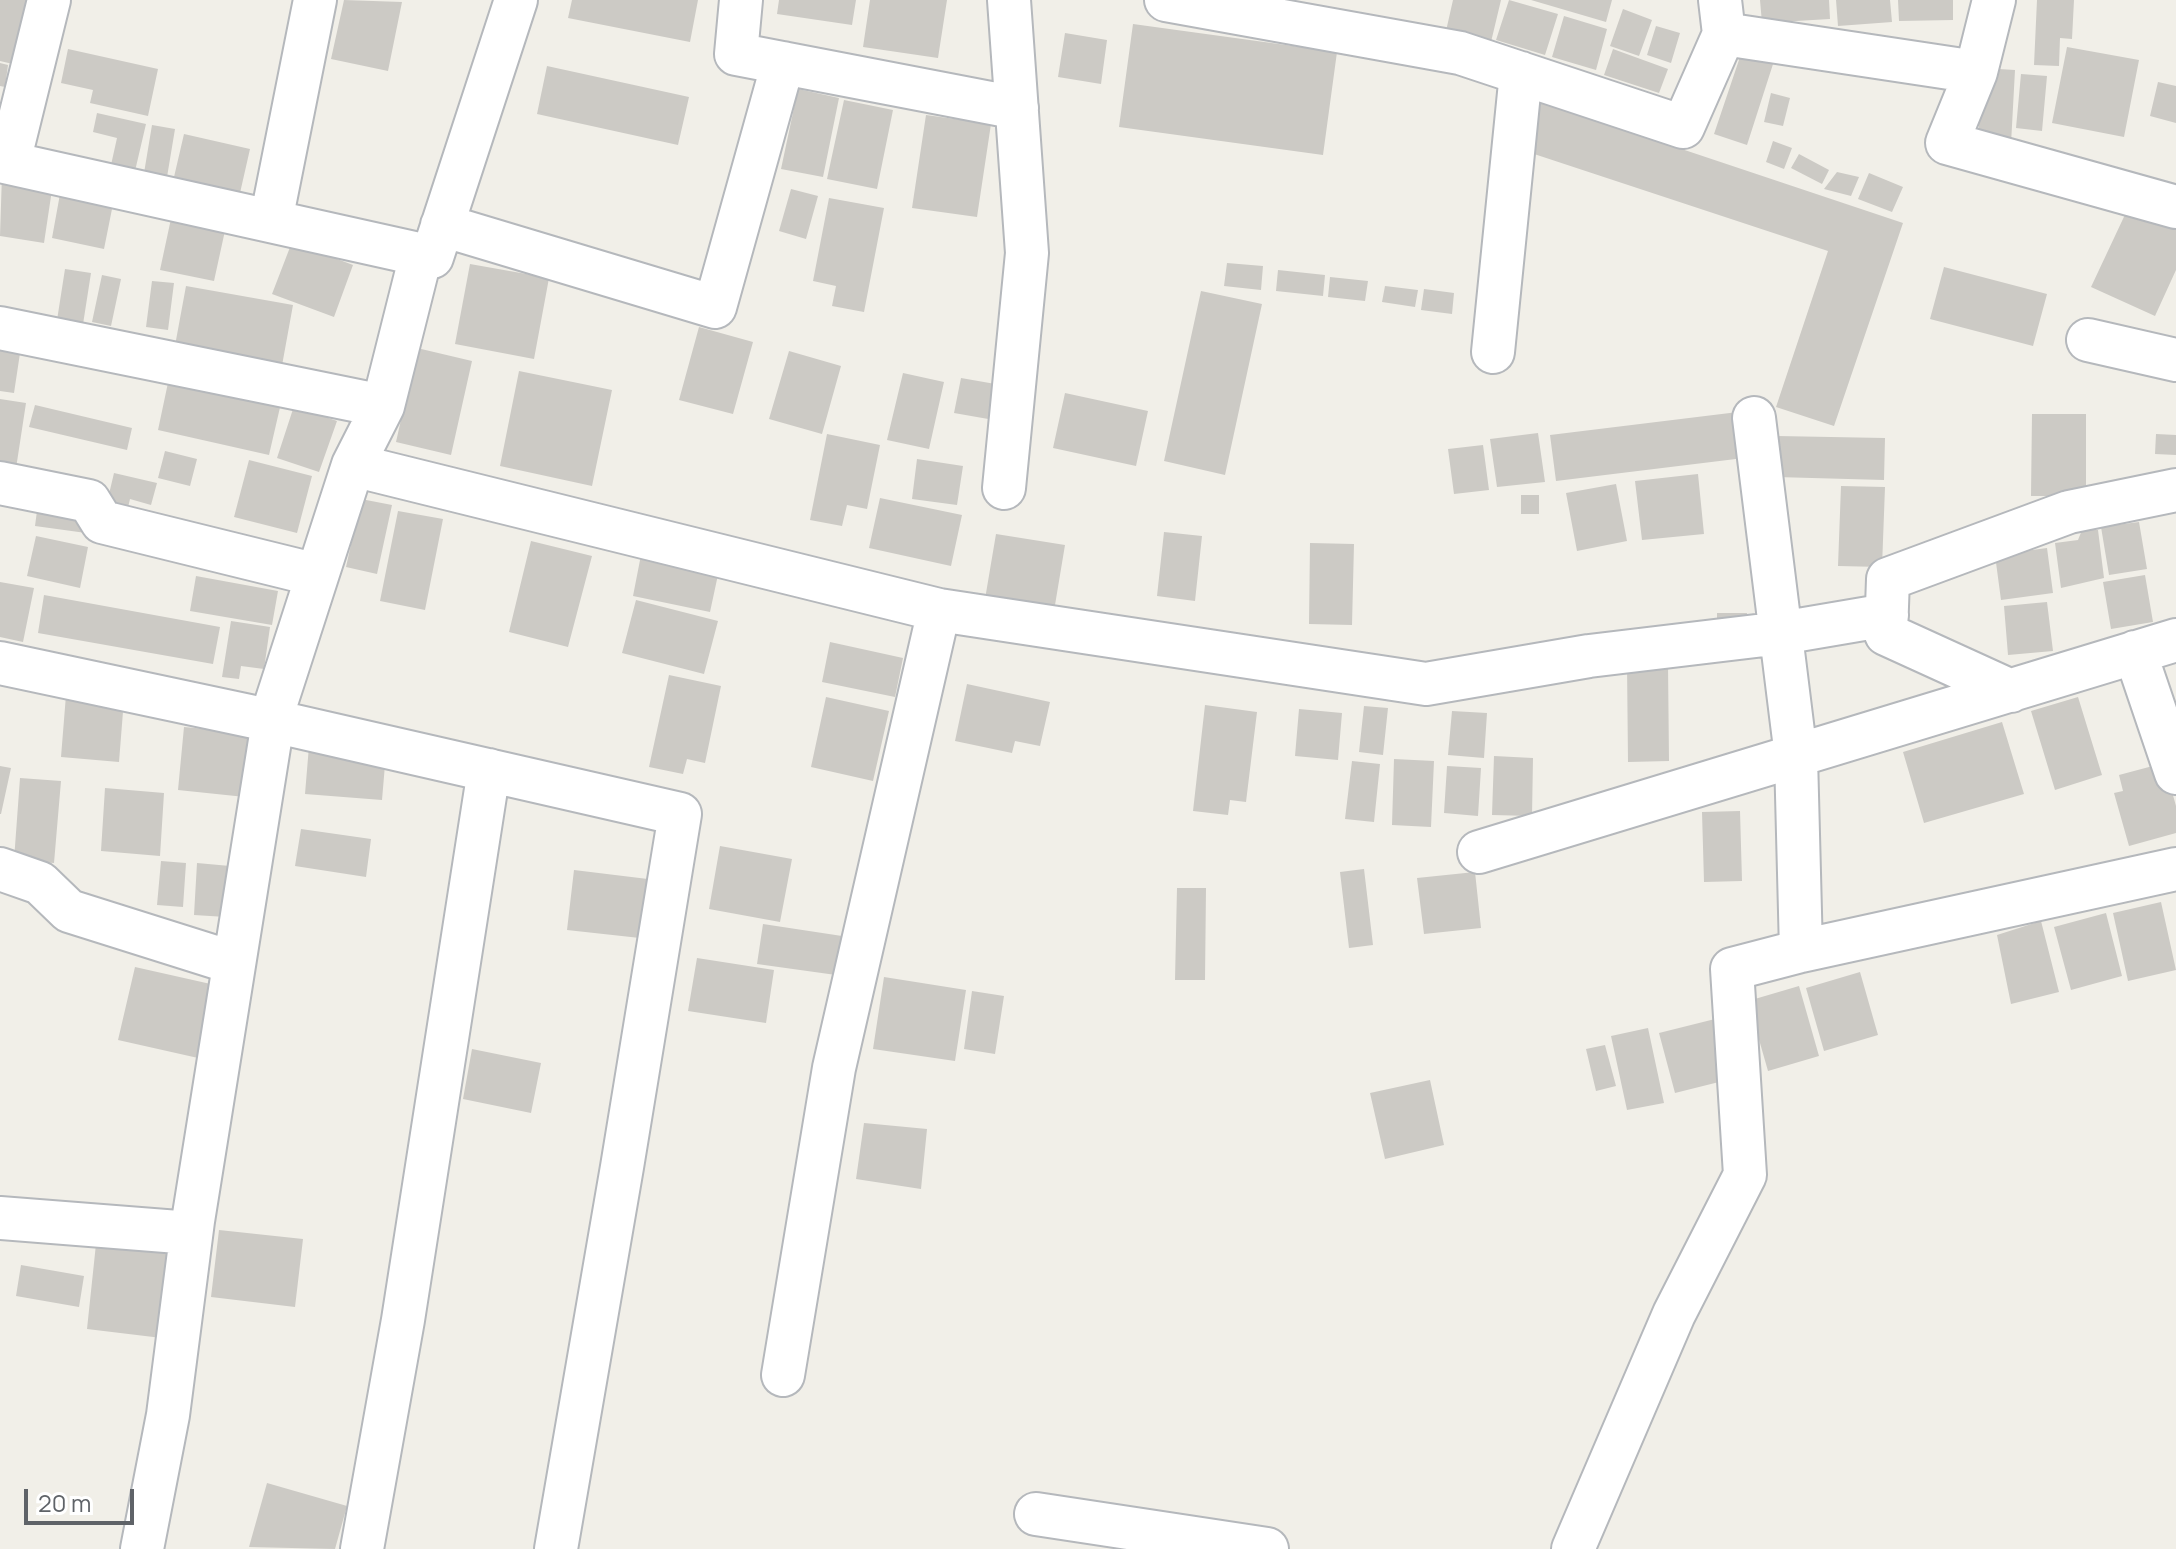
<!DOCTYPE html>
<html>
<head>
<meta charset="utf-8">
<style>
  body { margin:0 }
  #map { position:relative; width:2176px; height:1549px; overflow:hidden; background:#f1efe8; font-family:Manrope,sans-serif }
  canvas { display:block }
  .scale { position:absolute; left:24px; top:1489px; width:110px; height:36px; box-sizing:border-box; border:4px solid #5f6368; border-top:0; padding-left:10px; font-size:24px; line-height:28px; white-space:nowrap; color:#5f6368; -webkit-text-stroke:6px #fff; paint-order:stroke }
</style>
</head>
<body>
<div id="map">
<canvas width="2176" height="1549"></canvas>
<div class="scale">20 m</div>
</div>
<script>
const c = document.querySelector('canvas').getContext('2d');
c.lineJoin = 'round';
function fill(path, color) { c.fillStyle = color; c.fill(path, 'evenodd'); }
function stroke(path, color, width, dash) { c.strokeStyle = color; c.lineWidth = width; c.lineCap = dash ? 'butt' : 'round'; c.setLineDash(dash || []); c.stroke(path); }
fill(new Path2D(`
  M0,0H26L13,64L0,61Z
  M344,0L402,2L388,71L331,59Z
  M572,0H698L690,42L568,18Z
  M779,0H856L852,25L777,14Z
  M870,0H947L938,58L863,47Z
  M1453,0H1501L1491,42L1446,31Z
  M1509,0L1558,14L1545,55L1496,40Z
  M1531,0H1612L1606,22Z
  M1760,0H1829L1830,19L1762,23Z
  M1836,0H1890L1892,22L1838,26Z
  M1898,0H1953V20L1899,21Z
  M2037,0H2074L2072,39L2060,38L2059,66L2034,65Z
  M1623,9L1652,20L1639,56L1610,46Z
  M1564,16L1607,29L1596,70L1552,57Z
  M1133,24L1337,52L1323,155L1119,127Z
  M1656,26L1680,33L1671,63L1647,55Z
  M1065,33L1107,40L1101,84L1058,77Z
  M2067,47L2139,60L2124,137L2052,123Z
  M68,49L158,69L148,116L90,103L93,90L61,83Z
  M1613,49L1668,69L1659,93L1604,75Z
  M1742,51L1774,61L1747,145L1714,134Z
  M0,63L8,65L5,87L0,86Z
  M547,66L689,97L678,145L537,114Z
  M1982,68L2015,70L2011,144L1978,142Z
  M2021,74L2047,76L2042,131L2016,128Z
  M2158,82L2176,86V123L2150,116Z
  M798,89L839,98L823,177L781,169Z
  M1771,93L1790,98L1783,126L1764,122Z
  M844,100L893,110L877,189L827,179Z
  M1541,102L1903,223L1834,426L1776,407L1828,251L1525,151Z
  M97,113L146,124L135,171L111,165L117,138L93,132Z
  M926,115L991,124L977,217L912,208Z
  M152,125L175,129L167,177L144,173Z
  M184,134L250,149L240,193L174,177Z
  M1773,141L1792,148L1784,169L1766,162Z
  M1799,154L1829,170L1822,184L1791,168Z
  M1837,172L1859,177L1851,196L1824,189Z
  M1869,173L1903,187L1892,212L1858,199Z
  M2,174L53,183L44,243L0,236Z
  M791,189L818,196L806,239L779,231Z
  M60,194L113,204L104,249L52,238Z
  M829,198L884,208L864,312L832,306L836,286L813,281Z
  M2130,204L2176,225V270L2155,316L2091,287Z
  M172,214L226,226L214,281L160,270Z
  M292,242L353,265L334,317L272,294Z
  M1227,263L1263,266L1261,290L1224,286Z
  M470,264L549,278L534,359L455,344Z
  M1944,267L2047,294L2033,346L1930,319Z
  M65,269L91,273L81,337L55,333Z
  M1278,270L1325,275L1323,296L1276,291Z
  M102,275L121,279L111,326L92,322Z
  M1330,277L1368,281L1365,301L1328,297Z
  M152,281L174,283L168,330L146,327Z
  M186,286L293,305L281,371L174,351Z
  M1385,286L1418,290L1415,307L1382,302Z
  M1424,289L1454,293L1452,314L1421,310Z
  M1201,291L1262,304L1225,475L1164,461Z
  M699,327L753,342L733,414L679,400Z
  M0,337L22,340L14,393L0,391Z
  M417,348L472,361L451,455L396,442Z
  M789,351L841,366L822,434L769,419Z
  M519,371L612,390L592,486L500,466Z
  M903,373L944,382L929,449L887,440Z
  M169,378L281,403L269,455L158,430Z
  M961,378L1001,385L994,420L954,413Z
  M1065,393L1148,411L1136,466L1053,448Z
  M0,399L26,403L15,475L0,473Z
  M35,405L132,428L127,450L29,427Z
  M294,406L337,421L319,472L277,458Z
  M1738,412L1744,458L1556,481L1550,435Z
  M2032,414H2086V496H2031Z
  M1538,433L1545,482L1497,487L1490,439Z
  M827,434L880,445L867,509L847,505L842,526L810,520Z
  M2156,434L2176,435V455L2155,454Z
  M1777,436L1885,438L1884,480L1776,477Z
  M1483,445L1489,490L1454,494L1448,449Z
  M165,451L197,459L190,486L158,478Z
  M917,459L963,466L957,505L912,499Z
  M249,460L312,476L297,533L234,517Z
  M114,473L157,483L151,505L130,499L126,516L105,511Z
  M1698,474L1704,534L1642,540L1635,481Z
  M1616,484L1627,541L1577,551L1566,493Z
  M1841,486L1885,487L1882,567L1838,566Z
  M1521,495H1539V514H1521Z
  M880,498L962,515L951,566L869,548Z
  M361,499L392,505L377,574L346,567Z
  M37,511L88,518L86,533L35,526Z
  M398,511L443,519L425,610L380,601Z
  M2139,522L2147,569L2109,575L2101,527Z
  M2082,530H2098L2104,578L2061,588L2055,543L2078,540Z
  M1164,532L1202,536L1195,601L1157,596Z
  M996,534L1065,545L1053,617L984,605Z
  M36,536L88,547L80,588L27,576Z
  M531,541L592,556L568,647L509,632Z
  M1310,543L1354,544L1352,625L1309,624Z
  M2047,548L2053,593L2001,600L1995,555Z
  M641,555L719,570L710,612L633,596Z
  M2145,575L2153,622L2111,629L2103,582Z
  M196,576L278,591L272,625L190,611Z
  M0,582L34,588L23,642L0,637Z
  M44,595L220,627L213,664L38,633Z
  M636,600L718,621L704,674L622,653Z
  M2047,602L2053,651L2008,655L2004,606Z
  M1717,613H1747L1746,627H1717Z
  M231,621L270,627L264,669L241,666L239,679L222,677Z
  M830,642L903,658L895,697L822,682Z
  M1627,664H1668L1669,761L1628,762Z
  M669,675L721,686L705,763L687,759L683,774L649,767Z
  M967,684L1050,702L1040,746L1015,741L1012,753L955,741Z
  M66,695L124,699L119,762L61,757Z
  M826,697L889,711L873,781L811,767Z
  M2078,697L2102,775L2055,790L2031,711Z
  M1205,705L1257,712L1246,802L1230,800L1228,815L1193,811Z
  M1364,706L1388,708L1383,755L1359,752Z
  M1299,709L1342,713L1338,760L1295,756Z
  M1452,711L1487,713L1484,758L1448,755Z
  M2002,722L2024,794L1924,823L1903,752Z
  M184,727L251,733L245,797L178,790Z
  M309,746L386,753L382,800L305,794Z
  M1494,756L1533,758L1532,816L1492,815Z
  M1394,759L1434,761L1431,827L1392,825Z
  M1352,761L1380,764L1374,822L1345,819Z
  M2164,763L2176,806V833L2129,846L2114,793L2123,791L2119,775Z
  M0,766L11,768L1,814H0Z
  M1447,766L1481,768L1478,816L1444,813Z
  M20,778L61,781L54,863L14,860Z
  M105,788L164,793L160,856L101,851Z
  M1740,811L1742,881L1704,882L1702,812Z
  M301,829L371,839L366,877L295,866Z
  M720,846L792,859L780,922L709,909Z
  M161,861L186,863L183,907L157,905Z
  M197,863L230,866L226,917L194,915Z
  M1364,869L1373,945L1349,948L1340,872Z
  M574,870L656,880L649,939L567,930Z
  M1475,872L1481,928L1424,934L1417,878Z
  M1177,888H1206L1205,980H1175Z
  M2161,902L2176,970L2128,981L2113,913Z
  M2106,913L2122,976L2071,990L2054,927Z
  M2041,921L2059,992L2011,1004L1997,935Z
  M763,924L842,936L836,975L757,964Z
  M697,958L774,970L766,1023L688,1011Z
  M135,967L224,987L207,1060L118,1040Z
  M1860,972L1878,1035L1824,1051L1806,988Z
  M884,977L966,990L955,1061L873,1049Z
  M1799,986L1819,1056L1768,1071L1748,1001Z
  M972,991L1004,996L995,1054L964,1049Z
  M1715,1019L1731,1079L1675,1093L1659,1033Z
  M1648,1028L1664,1103L1627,1110L1611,1036Z
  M1605,1045L1616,1086L1596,1091L1586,1049Z
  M472,1049L541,1063L531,1113L463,1099Z
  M1430,1080L1444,1145L1385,1159L1370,1093Z
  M864,1123L927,1129L921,1189L856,1179Z
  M219,1230L303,1239L295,1307L211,1297Z
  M96,1244L179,1252L170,1339L87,1329Z
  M21,1265L84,1276L79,1307L16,1296Z
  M267,1483L347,1506L335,1549L249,1547Z`), '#cccac5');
const minor = new Path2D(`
  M741,0L736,54L1017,108
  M1166,0L1460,53L1683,127L1724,34L1720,0
  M1724,34L1976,72L1994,0
  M1976,72L1947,143L2176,207
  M0,161L432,257L516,0
  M9,162L49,0
  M271,221L315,0
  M442,225L715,307L783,63
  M0,328L383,406
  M2088,340L2176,360
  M1493,352L1521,73
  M353,465L939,610L834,1068L783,1375
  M0,483L89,501L102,522L317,575
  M1004,488L1027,253L1009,0
  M939,610L1426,684L1589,656L1781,633L1887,615
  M2135,652L2176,773
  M0,663L273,721L680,814L622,1167L556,1549
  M2011,691L1886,634L1888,579L2069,512L2176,490
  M1479,852L2176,640
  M0,869L40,883L69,911L234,963
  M1801,951L2176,869
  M0,1218L191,1233
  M1036,1514L1267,1549
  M142,1549L168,1415L193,1221L276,703L353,465L383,406L420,259L432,257
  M362,1549L403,1320L489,770
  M1573,1549L1674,1314L1745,1175L1732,969L1801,951L1796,756L1754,418`);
stroke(minor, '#b5b8bc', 46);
stroke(minor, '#fff', 42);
</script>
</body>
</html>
